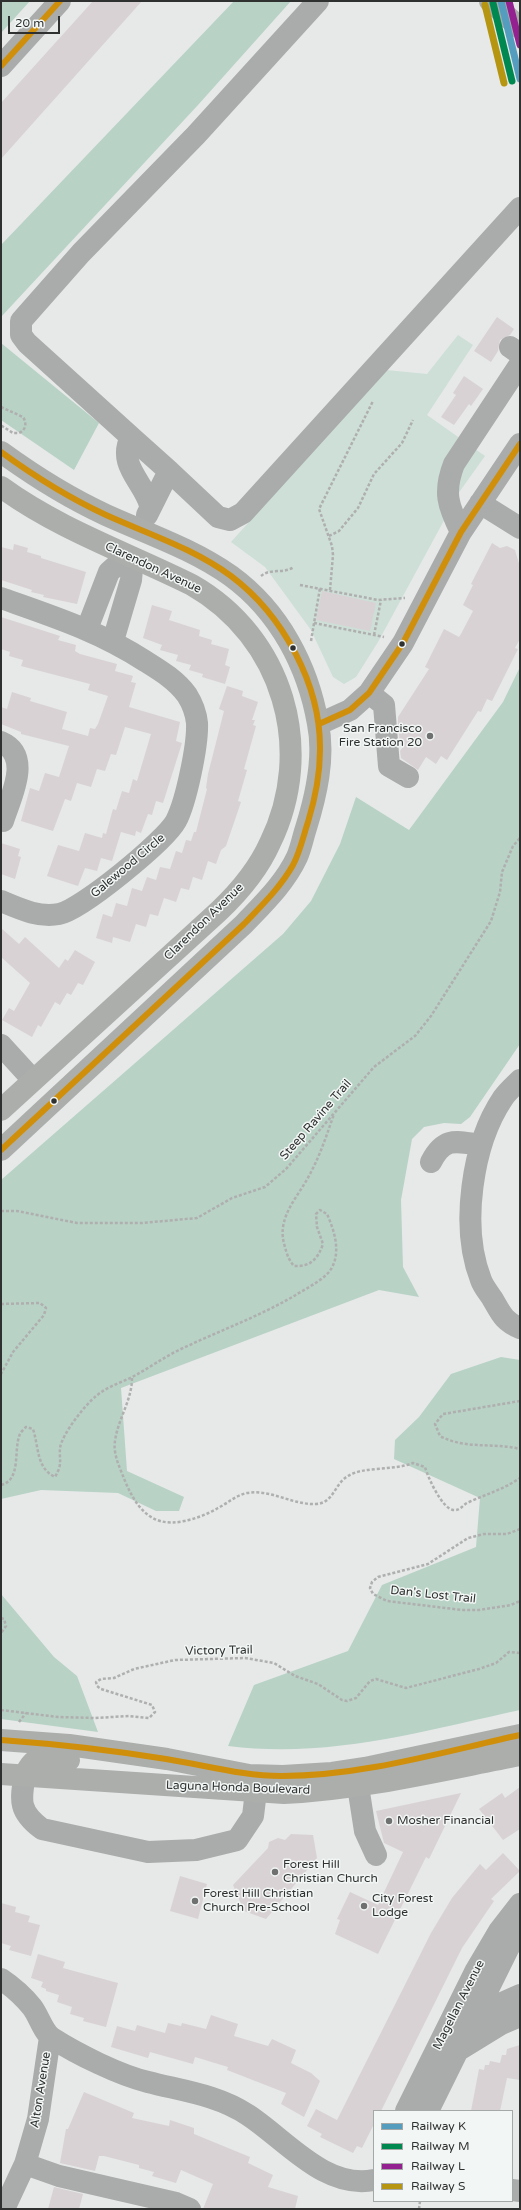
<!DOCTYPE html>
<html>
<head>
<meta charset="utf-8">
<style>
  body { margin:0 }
  #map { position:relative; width:521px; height:2210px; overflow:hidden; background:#e6e9e8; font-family:"Varela Round",sans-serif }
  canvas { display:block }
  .frame { position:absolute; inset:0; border:2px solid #2f3130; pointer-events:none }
  .legend { position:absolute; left:373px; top:2110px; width:140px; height:92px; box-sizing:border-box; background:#f2f7f5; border:1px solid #a4a8a6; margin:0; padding:5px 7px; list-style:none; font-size:12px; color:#2f3130 }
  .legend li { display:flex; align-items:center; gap:8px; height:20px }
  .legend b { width:20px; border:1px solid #a4a8a6 }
  .scale { position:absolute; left:8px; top:16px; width:52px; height:18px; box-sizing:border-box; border:2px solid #2f3130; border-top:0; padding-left:5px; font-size:12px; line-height:14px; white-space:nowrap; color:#2f3130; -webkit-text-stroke:3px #f2f7f5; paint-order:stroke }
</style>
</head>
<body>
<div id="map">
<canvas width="521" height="2210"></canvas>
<div class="frame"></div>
<ul class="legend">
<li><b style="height:5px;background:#549dbf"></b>Railway K</li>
<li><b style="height:5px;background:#008851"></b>Railway M</li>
<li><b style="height:5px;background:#932290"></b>Railway L</li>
<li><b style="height:5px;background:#b69611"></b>Railway S</li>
</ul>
<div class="scale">20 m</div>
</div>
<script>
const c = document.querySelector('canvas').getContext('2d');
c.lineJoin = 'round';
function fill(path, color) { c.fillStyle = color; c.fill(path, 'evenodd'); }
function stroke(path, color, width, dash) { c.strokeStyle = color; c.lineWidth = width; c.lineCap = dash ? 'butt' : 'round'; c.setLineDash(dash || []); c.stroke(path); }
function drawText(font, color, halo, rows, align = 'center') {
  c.font = font + ' "Varela Round",sans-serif'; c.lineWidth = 3; c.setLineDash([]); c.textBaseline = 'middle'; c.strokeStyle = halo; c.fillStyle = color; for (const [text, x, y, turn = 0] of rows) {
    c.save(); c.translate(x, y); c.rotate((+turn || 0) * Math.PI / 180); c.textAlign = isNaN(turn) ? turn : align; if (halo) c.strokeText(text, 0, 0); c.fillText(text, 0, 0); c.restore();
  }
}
fill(new Path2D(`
  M458,335L473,345L427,415L485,456L460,491L378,642L356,677L344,684L333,677L311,630L265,567L231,542L386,370L427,374Z`), '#cddfd7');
fill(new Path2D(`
  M1,1H30L1,33Z
  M234,1H291L198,105L1,317V245Z
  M1,343L99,423L74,470L1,420Z
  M520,667V1044L470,1117L461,1124L444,1123L424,1127L412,1139L401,1200L403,1267L419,1297L379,1290L121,1388L127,1471L184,1497L179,1511H156L118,1493L41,1490L1,1499V1180L283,934L311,901L340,844L356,797L409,830L503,702Z
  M501,1357L520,1360V1710C423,1731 328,1759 228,1746L254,1685L348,1651L382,1585L476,1547L480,1498L394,1459L395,1440L419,1417L451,1374Z
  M1,1594L54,1657L77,1676L98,1732L1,1719Z`), '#b8d2c6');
fill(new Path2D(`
  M93,1H142L1,159V103Z
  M497,317L514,329L510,335L500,340L498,351L491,362L474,351Z
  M464,376L483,389L471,406L469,404L454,425L441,417L456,395L453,393Z
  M492,543L500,548L507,546L515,550L520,567V639L515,648L518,649L492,701L487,699L481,712L478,711L447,760L441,756L436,764L426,757L418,770L401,758L400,751L403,747L400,745L399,734L402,730L398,728V717L429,669L425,667L444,629L459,637L461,634L473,611L463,605L473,585L471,584Z
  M14,544L28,548L27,552L41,556V558L86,572L77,604L43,597L44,595L31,592L32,590L1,580V547L13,550Z
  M322,591L376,603L370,631L316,620Z
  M152,605L172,611L169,620L200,630L199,636L212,640L211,644L229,649L225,665L230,667L225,684L202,677L203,674L189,670L191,665L176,661L178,655L160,650L162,645L143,638Z
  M1,617L60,636L58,640L76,645L75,651L80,654L117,664L115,671L133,676L131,682L136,683L129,707L180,722L176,741L182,743L163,803L156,801L152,815L148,814L141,833L136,831L135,836L121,832L112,861L101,858L97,871L85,868L78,886L47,876L58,845L79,851L85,833L102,838L103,833L106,834L113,809L116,810L122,791L129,793L133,779L137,781L151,734L125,727L116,755L111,754L105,771L97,769L91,787L77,783L71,801L65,799L53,831L21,821L30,788L39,791L45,773L59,777L69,746L21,734V732L1,724V707L7,709L12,692L31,698L30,701L67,712L62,729L88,736L90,728L95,729L98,724L108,696L88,690L90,684L21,666L23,660L9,656L10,652L1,649Z
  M227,686L243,691L242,696L258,702L252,720H255L253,725L256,726L244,769L247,770L238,801L241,802L226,846L221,850L216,864L208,861L202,880L193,877L189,890L181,888L176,902L164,898L158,916L150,914L146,927L136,924L130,942L113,937L112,943L96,938L103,914L112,917L116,903L127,906L132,888L142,891L147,877L156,880L160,867L170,869L176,851L182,853L186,840L191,841L194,832H196L207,789L206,788L208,774L224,711L219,709Z
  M1,843L20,849L18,856L21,857L15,879L1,874Z
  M1,928L19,944L25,937L59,968L65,959L68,961L75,950L95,962L83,985L78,983L71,995L67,993L60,1005L55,1002L41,1027L38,1025L32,1037L2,1020L9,1008L14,1011L30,983L1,957Z
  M520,1787V1829L503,1840L479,1809L502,1793L505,1798Z
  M461,1793L429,1859L426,1857L378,1954L335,1934L340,1920L337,1919L350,1892L378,1905L403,1852L384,1843L376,1811Z
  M291,1834L313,1835L317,1858L266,1919L244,1911L233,1885L268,1848L269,1842L278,1838L285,1840Z
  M503,1853L520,1871L491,1899L494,1901L462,1948L381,2111H374V2124L362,2148L357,2146L353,2153L320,2137L322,2134L307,2126L316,2109L337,2120L431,1933L452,1898L480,1864L486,1870Z
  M180,1876L207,1884L198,1919L170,1911Z
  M1,1903L16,1907L15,1912L30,1916L28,1922L40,1925L31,1956L9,1950L11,1946L1,1943Z
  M38,1954L65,1962L63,1968L118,1983L106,2027L83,2021L84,2018L70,2014L72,2007L57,2002L59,1995L46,1991V1989L41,1987L43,1982L31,1978Z
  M211,2015L238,2024L234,2036L268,2046L272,2039L296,2050L291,2063L311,2073L320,2081L304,2117L281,2104L286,2093L227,2070L228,2067L195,2057L193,2064L150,2052L148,2058L111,2047L117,2026L135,2031L137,2025L165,2033L168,2023L181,2026L182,2023L206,2029Z
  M520,2045V2080L507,2078L500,2111H471L479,2069L484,2070L485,2065H489L490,2061L500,2063L502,2055H506L507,2049Z
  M84,2092L134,2113L132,2118L169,2126L170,2120L194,2128V2134L250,2157L248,2163L273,2175L268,2187L298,2196L295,2209H203L213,2184L181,2170L176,2183L152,2176L154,2172L139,2168V2165L104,2156H99L95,2171L60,2163L66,2129H68Z
  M54,2187L83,2194L79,2209H48Z`), '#d9d2d5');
stroke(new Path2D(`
  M1,407L23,417C27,423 26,430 19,433H13L2,426L1,427
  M329,536L339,531L358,508L374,474L402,443L413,420
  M261,576C270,568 284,574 294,567
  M300,585L378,600L405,598
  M330,590L333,555L332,546L319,509L373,401
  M314,623L384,637
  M374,635L381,600
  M311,641L320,588
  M1,1211H17L77,1223H142L197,1218L232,1198L265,1187L286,1169L374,1067L415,1036L431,1016L491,921L500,892L502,872L513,846L520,838
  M1,1304L40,1303L46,1308L44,1315L13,1352L1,1374
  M132,1378C132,1400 118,1419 115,1441C113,1453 119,1466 123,1476C134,1504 149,1529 184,1521C195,1519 208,1514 218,1508C228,1503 236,1495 247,1493C271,1489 292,1505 316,1504C334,1503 334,1484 348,1476C364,1466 393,1471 413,1463L425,1467C428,1478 442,1508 453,1510C461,1511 463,1504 469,1502C487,1494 504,1489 520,1478
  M520,1401L443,1414L435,1424L440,1436C466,1450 492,1442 520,1449
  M1,1485C22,1480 13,1449 20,1434C21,1432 24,1429 26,1427L33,1429C39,1447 36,1468 55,1477C63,1463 59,1461 60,1448C62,1434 85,1405 96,1396C108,1386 121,1383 134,1376C149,1368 164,1357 181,1349C219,1331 258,1317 294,1296C305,1289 320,1282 329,1272C342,1255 335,1232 327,1214L320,1210L316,1214L317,1227L323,1244C318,1259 310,1267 294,1266C289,1260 287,1255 285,1247C275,1217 299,1197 311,1172C321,1153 327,1134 334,1114
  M520,1529L507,1534H484L468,1538L428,1564L378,1577L372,1582L370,1588L373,1594L387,1601L462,1610H479L511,1605L520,1601
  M1,1618L4,1619L6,1626L1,1633
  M1,1710L58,1717L95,1718L129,1716L149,1718L155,1712L152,1705L101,1689L97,1686L96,1682L101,1679L114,1678L134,1669L175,1660L245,1658L274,1663L295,1676L318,1684L342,1700L347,1701L356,1698L370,1681L376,1679L406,1688L479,1669L496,1663L509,1652L520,1653
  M19,1722L26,1713
  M419,2209L420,2201`), '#afafaf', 2.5, [3, 2]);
stroke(new Path2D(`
  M490,1L520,28
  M1,66L60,1
  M510,347L520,354
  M131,437L169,471
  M480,503L520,528
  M150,505C143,481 117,465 131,437L27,343L21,335V321L81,253L196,135L318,1
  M147,515L169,471L218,517L230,520L243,513L520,208
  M461,532C448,506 443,492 454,464L520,364
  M1,598C52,616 99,631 145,661C161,671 176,680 187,695C192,703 196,713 197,723C198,745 186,802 176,821C165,841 81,910 59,914C39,918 20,909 1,901
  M87,629L109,572L118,564L133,558L131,580L113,641
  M369,693L384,705L389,766L408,777
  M319,724L350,710L369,693L403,643L461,532L520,444
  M1,742C33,756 10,798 3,821
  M1,1045L33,1080
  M520,1080C514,1086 508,1091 503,1098C472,1144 460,1227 481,1280C483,1286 488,1292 492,1298C501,1313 503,1321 520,1328
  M431,1162C444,1137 455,1141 481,1145
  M25,1775C20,1801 19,1812 42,1829L148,1852L196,1850L237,1840L253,1816L256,1791
  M358,1786L365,1831L376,1855
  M1,1979C13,1987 23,1996 32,2007C39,2016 43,2032 52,2038C77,2054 119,2075 148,2082C183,2091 218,2095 248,2115C285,2139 325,2190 374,2180
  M475,2015L520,1995
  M457,2051L501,2024L520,2016
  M406,2111L476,1970L499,1931L520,1904
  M428,2111L509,1947L520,1933
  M25,2164L59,2176L176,2203L190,2209
  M512,2190L520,2191
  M4,2209L25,2164L38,2119L50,2037`), '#aaabab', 22);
stroke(new Path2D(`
  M1,452C34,476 69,498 106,515C148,534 193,549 231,576C279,611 308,666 318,724C325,758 316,796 306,828C303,837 301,848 297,857C285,883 263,904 244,924L1,1150
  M1,487C60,530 128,553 192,585C283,637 316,749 270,843C258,870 240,891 219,911L1,1110
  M1,1740L69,1745L167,1759L249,1775L283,1776L332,1773L365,1768L520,1735
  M1,1774L284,1793C364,1789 442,1770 520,1755
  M25,1775C35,1751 47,1758 69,1760`), '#acaeac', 22);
stroke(new Path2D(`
  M1,66L60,1
  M1,452C34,476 69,498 106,515C148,534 193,548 231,576C283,615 321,685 320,750C320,774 315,799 308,822C303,837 300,852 293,865C280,888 261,906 244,924L1,1150
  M319,724L350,710L369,693L403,643L461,532L520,444
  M1,1740C56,1744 111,1750 166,1759C205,1765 242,1776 282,1776C362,1776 442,1752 520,1735`), '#cf8f0a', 6);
stroke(new Path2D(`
  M501,1L520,79`), '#549dbf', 7);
stroke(new Path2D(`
  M493,3L512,81`), '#008851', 7);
stroke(new Path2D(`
  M509,1L520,45`), '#932290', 7);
stroke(new Path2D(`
  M485,5L504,83`), '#b69611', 7);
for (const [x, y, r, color] of [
  [402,644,3.5,"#2f3130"],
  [293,648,3.5,"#2f3130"],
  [430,736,4,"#6f7170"],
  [54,1101,3.5,"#2f3130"],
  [389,1821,4,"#6f7170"],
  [275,1872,4,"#6f7170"],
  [195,1901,4,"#6f7170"],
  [364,1906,4,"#6f7170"]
]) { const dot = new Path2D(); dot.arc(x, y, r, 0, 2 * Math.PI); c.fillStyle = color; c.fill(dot); stroke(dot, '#f2f7f5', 1.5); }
drawText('12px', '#2f3130', '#f2f7f5', [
  ["Clarendon Avenue",153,568,25],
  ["Galewood Circle",128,866,-40],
  ["Clarendon Avenue",204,922,-44],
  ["Steep Ravine Trail",316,1120,-49],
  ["Dan's Lost Trail",433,1595,6],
  ["Victory Trail",219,1651,-1],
  ["Laguna Honda Boulevard",238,1788,2],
  ["Magellan Avenue",459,2005,-63],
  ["Alton Avenue",41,2090,-81]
]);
drawText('12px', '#2f3130', '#f2f7f5', [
  ["San Francisco",422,729,"right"],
  ["Fire Station 20",422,743,"right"],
  ["Mosher Financial",397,1821],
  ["Forest Hill",283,1865],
  ["Christian Church",283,1879],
  ["Forest Hill Christian",203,1894],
  ["Church Pre-School",203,1908],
  ["City Forest",372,1899],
  ["Lodge",372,1913]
], 'left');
</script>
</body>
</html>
